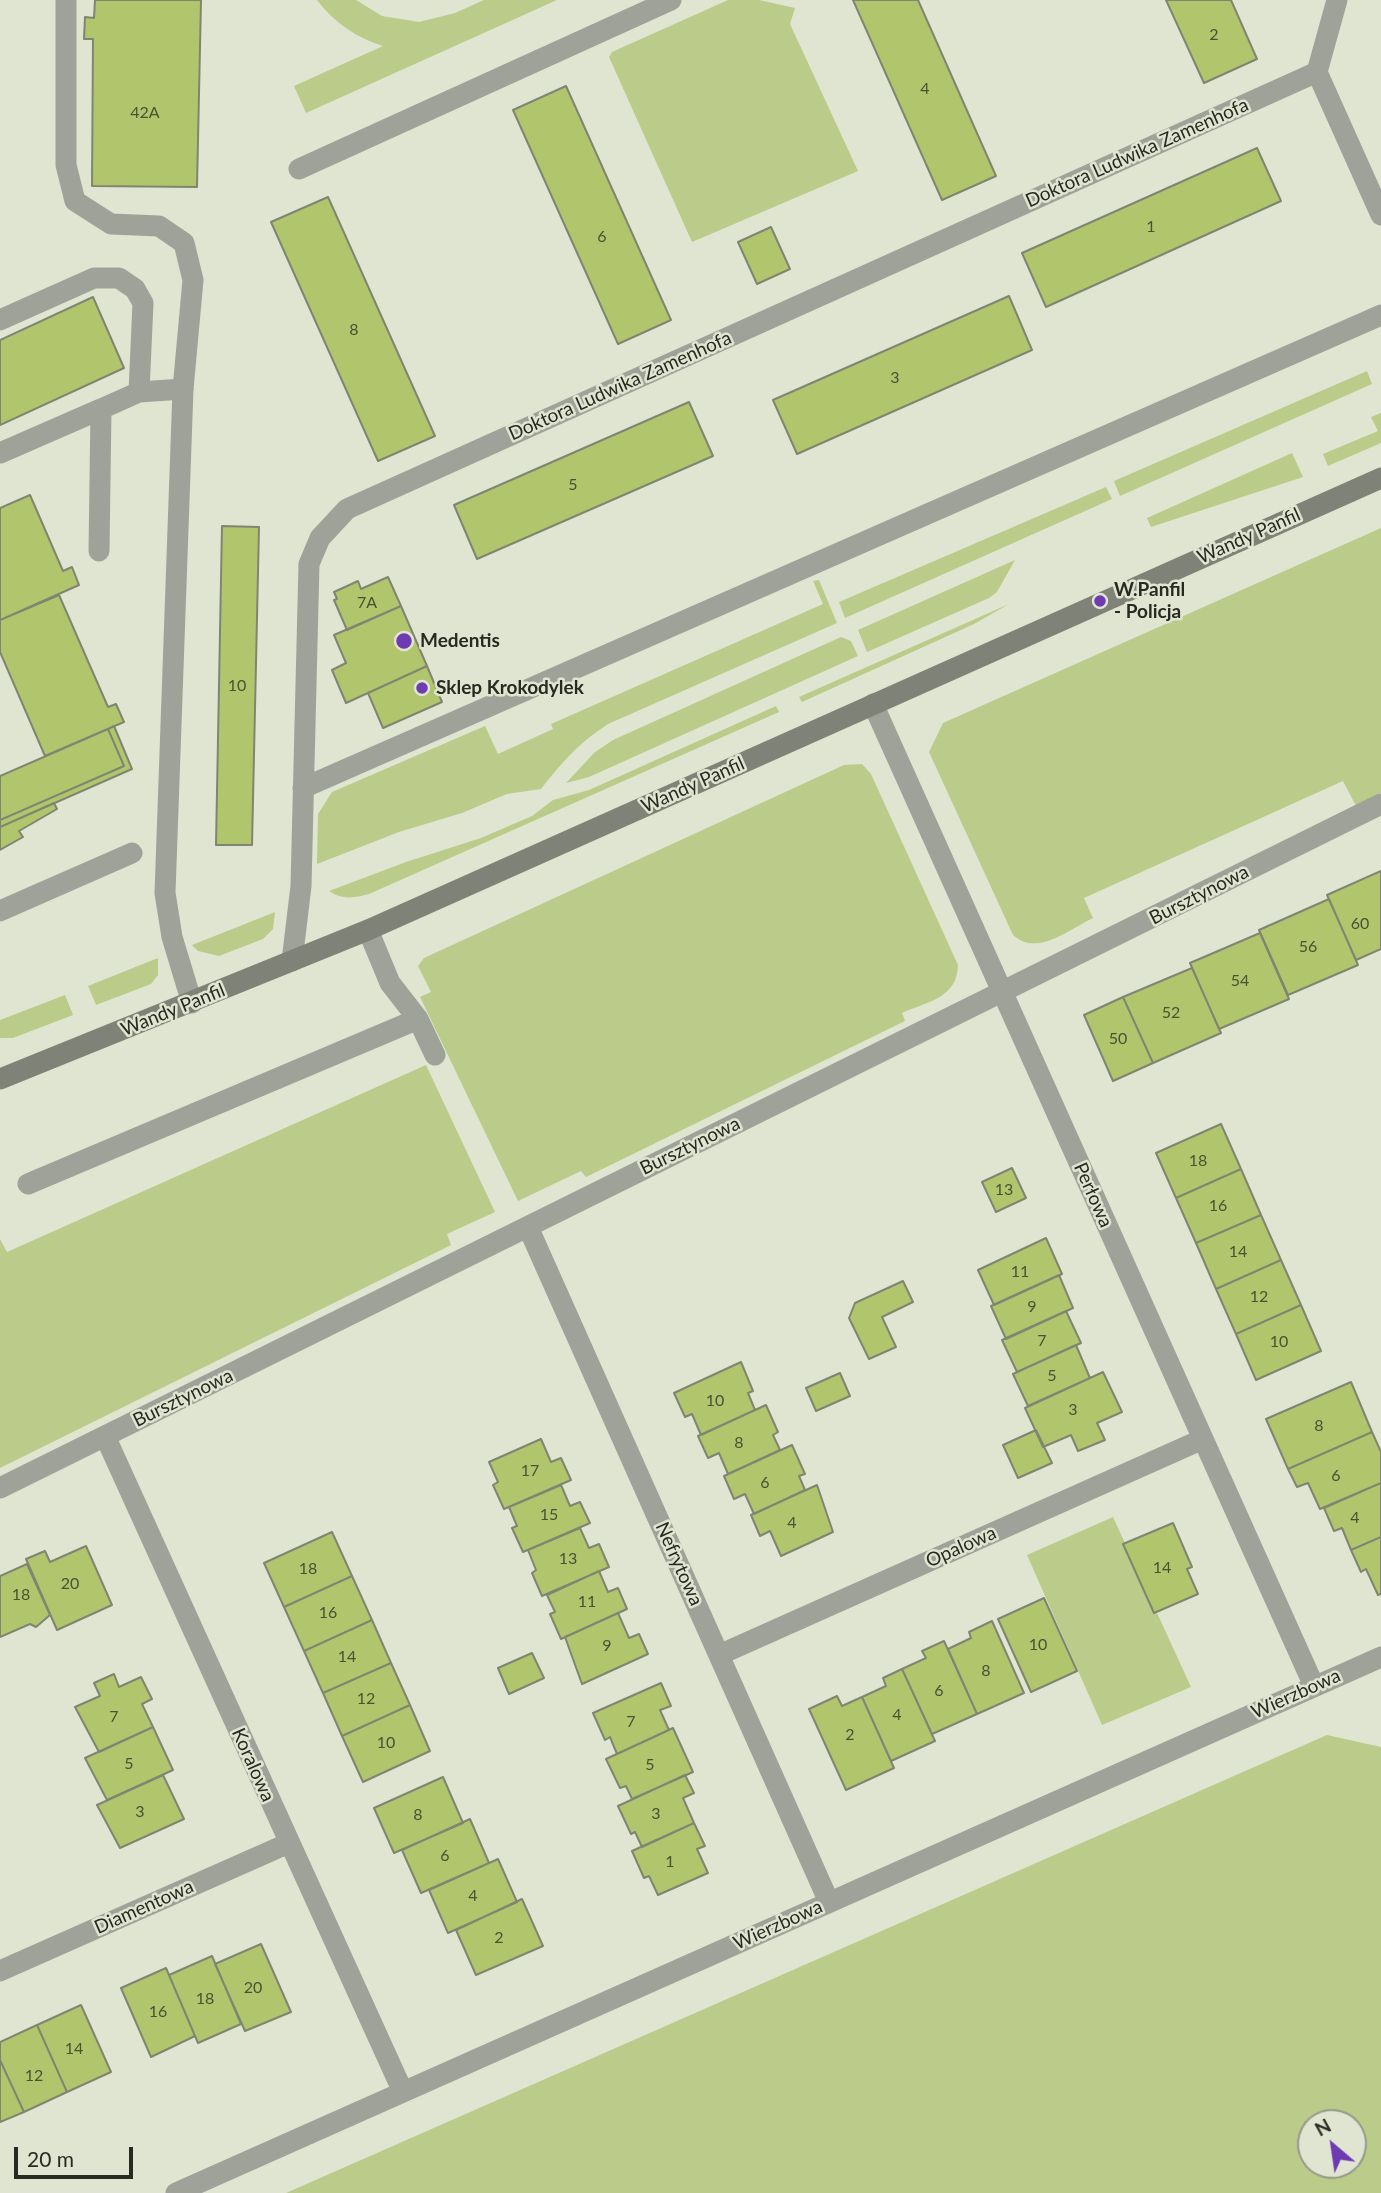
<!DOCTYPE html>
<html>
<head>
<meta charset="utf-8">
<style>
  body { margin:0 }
  #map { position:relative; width:1381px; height:2193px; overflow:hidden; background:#e0e5d1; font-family:Lato,sans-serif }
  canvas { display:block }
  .north { position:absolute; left:1297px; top:2109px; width:70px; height:70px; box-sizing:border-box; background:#e0e5d1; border:2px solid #969a8b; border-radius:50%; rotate:331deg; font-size:19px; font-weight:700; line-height:28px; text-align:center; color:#282a22 }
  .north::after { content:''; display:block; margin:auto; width:24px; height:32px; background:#6f3bb2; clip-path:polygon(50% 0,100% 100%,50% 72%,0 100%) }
  .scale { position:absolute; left:14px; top:2147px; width:119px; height:32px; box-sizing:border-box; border:4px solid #282a22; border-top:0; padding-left:9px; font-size:21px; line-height:24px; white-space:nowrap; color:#282a22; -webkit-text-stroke:5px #e0e5d1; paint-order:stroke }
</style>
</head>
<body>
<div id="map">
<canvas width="1381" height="2193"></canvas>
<div class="north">N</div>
<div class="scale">20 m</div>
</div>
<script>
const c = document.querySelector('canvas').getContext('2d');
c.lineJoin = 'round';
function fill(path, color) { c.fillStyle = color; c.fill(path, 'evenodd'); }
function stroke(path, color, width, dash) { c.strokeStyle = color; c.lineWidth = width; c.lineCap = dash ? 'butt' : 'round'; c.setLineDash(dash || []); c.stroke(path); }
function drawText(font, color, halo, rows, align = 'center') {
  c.font = font + ' Lato,sans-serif'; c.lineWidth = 5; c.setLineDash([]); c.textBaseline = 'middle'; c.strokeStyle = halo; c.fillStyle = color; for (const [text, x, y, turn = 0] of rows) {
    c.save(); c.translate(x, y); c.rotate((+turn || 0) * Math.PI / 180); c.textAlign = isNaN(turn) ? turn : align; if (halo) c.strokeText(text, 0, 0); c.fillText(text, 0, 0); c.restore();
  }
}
fill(new Path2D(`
  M317,0H356L382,16L419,22L455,13L484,0H557L306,113L294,86L383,46C357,38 333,22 317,0Z
  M728,0H759L795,8L790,24L858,171L692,242L609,57L612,52Z
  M1367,371L1372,384L1120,496L1114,481Z
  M1381,413V443L1328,466L1323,454L1378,431L1371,417Z
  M1292,453L1303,477L1151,527L1147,518Z
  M1106,487L1112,499L845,618L839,602Z
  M1381,528V793L1356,806L1343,781L1084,898L1093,918C1068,930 1037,957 1013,935L929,752L943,723Z
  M1015,560L997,592L989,598L867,652L858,630Z
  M819,580L837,623L608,724C580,742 561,763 541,789L507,794L462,813L399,832L317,864L318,814L332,792L485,726L498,754L553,729L551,724L823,604L813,581Z
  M1009,604L974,624L802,702L799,697Z
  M841,637L851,641L858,656L589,777L566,783L595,752L613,740Z
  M776,706L779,712L369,894C354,898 342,900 329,891L406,862L481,838L532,816L553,800L589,790Z
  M862,764L871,774L958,965C957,998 929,1001 902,1013L905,1021L586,1177L581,1171L518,1201L420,997L431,992L418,966L424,958L844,765Z
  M275,912L273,929L263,939L219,956L198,951L192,945Z
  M158,958V975L151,984L96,1005L88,986Z
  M65,995L73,1015L13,1038H0V1020Z
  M426,1065L495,1212L447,1234L451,1245L0,1468V1239L7,1252Z
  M1113,1517L1191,1687L1102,1725L1027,1555Z
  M1327,1735L1381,1747V2193H286ZM1353,2123V2165H1311V2123Z`), '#bbcb8a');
const building = new Path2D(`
  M95,0H201L197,187L92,186L93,39H84L85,17L94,18Z
  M853,0H918L996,176L942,200Z
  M1166,0H1231L1257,59L1204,83Z
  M566,86L671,320L618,344L513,110Z
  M1257,148L1281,201L1046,307L1022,253Z
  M328,197L435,436L378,461L271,222Z
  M771,227L790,269L757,284L738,242Z
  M1009,296L1032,350L797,454L773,400Z
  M93,297L124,368L0,425V340Z
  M689,402L713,456L477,559L454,505Z
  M30,495L63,571L72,567L79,585L0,620V508Z
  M222,526L259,527L252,845H216Z
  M388,577L401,606L347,630L334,600L337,599L334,592L358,581L361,589Z
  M59,595L108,707L116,704L124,722L45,756L0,652V620Z
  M401,606L427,666L346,703L332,670L346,663L334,635Z
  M427,666L442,702L383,728L368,693Z
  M114,726L132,769L0,827V820L124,766L108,729Z
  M108,729L124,766L0,820V776Z
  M54,803L57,809L19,831L23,837L0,850V827Z
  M1381,871V949L1356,960L1327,895Z
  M1329,899L1358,965L1288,995L1259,930Z
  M1260,933L1289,999L1219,1029L1190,963Z
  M1192,968L1221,1033L1153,1063L1123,997Z
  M1123,997L1153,1063L1113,1081L1084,1015Z
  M1221,1124L1241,1169L1176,1198L1156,1153Z
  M1012,1168L1026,1198L996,1212L982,1182Z
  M1241,1169L1261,1215L1196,1243L1176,1198Z
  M1261,1215L1281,1260L1216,1289L1196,1243Z
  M1046,1238L1062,1274L994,1305L978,1270Z
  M1281,1260L1301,1305L1236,1334L1216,1289Z
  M1059,1275L1073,1308L1006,1339L991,1306Z
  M903,1281L913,1302L882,1317L896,1347L869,1359L849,1318L855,1303Z
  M1301,1305L1321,1351L1256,1380L1236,1334Z
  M1066,1311L1081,1343L1017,1372L1002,1340Z
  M1076,1345L1090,1378L1028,1406L1013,1374Z
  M741,1362L753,1391L748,1393L755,1410L701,1435L692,1414L685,1417L674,1393Z
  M1103,1372L1122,1412L1097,1423L1105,1440L1078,1451L1071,1435L1043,1447L1025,1408Z
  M840,1373L850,1396L816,1411L806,1388Z
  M1351,1382L1372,1432L1288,1469L1266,1419Z
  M766,1405L778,1432L773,1435L780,1450L728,1474L719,1453L708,1458L698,1436Z
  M1036,1430L1052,1463L1018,1478L1003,1445Z
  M1372,1432L1381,1452V1483L1320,1509L1308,1483L1297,1487L1288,1469Z
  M541,1439L551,1462L561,1458L571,1480L504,1509L493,1485L498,1482L489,1462Z
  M792,1445L805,1474L799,1476L805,1490L754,1514L745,1494L734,1499L724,1476Z
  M1381,1483V1537L1351,1550L1342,1528L1334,1531L1324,1508Z
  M561,1485L570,1506L580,1502L590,1523L523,1552L512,1528L517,1526L509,1507Z
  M817,1485L833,1532L781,1556L770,1531L760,1536L751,1515Z
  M1173,1523L1192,1567L1187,1569L1198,1594L1154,1613L1123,1544Z
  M580,1528L589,1548L599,1544L609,1567L542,1596L532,1573L536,1570L528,1550Z
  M332,1532L352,1576L284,1607L264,1563Z
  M1381,1537V1594L1378,1595L1366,1569L1361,1572L1351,1550Z
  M86,1546L112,1605L57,1630L26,1559L45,1551L50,1562Z
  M27,1564L50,1615L36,1627L30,1624L0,1637V1576Z
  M599,1571L608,1592L618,1588L627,1609L561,1639L550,1614L555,1612L547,1595Z
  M352,1576L372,1620L304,1651L284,1607Z
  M1044,1598L1077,1671L1031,1692L998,1619Z
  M618,1613L629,1638L639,1634L648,1654L582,1684L565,1637Z
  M372,1620L391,1663L323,1693L304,1651Z
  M992,1621L1024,1693L977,1714L948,1649L971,1638L969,1632Z
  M944,1641L977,1714L932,1734L902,1669L926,1658L922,1651Z
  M532,1653L544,1678L509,1694L498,1668Z
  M391,1663L410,1705L342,1736L323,1693Z
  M902,1669L935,1741L891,1761L862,1697L886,1686L883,1678Z
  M114,1674L119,1687L141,1677L152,1699L142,1704L153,1727L99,1752L75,1707L100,1696L94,1683Z
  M661,1683L671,1706L660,1710L669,1730L617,1754L610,1737L605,1740L593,1713Z
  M837,1696L842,1706L862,1697L894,1768L846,1790L809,1709Z
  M410,1705L430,1751L363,1782L342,1736Z
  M153,1727L173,1770L107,1800L85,1758Z
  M673,1728L693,1772L632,1799L626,1786L620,1788L606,1759Z
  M163,1775L184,1819L120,1848L97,1805Z
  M685,1775L694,1793L683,1798L694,1823L642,1847L635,1832L631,1834L618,1806Z
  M443,1777L463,1823L394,1853L374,1808Z
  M470,1819L489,1863L421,1893L402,1850Z
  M694,1823L705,1846L697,1849L708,1873L658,1895L649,1876L644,1878L632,1851Z
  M498,1859L517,1902L448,1933L429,1890Z
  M522,1899L543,1946L476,1975L456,1930Z
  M261,1944L291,2012L245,2031L215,1964Z
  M212,1956L241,2024L198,2043L169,1975Z
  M166,1968L195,2036L151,2057L121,1988Z
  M81,2005L111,2072L67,2092L37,2025Z
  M37,2025L67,2092L24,2112L0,2060V2042Z
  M0,2060L24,2112L0,2122Z`);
fill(building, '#b1c66c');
stroke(building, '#808572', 2);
stroke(new Path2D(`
  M0,320L94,278H119L135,289L143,303L139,392L101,409
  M139,392L183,389
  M0,453L101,409L99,551
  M0,911L132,853
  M368,930L390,983L418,1019L435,1055
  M28,1184L418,1019`), '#9fa299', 21);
stroke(new Path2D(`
  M66,0V165L75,201L111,224L159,226L184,243L193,280L183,389L165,893L172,937L192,1003
  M1317,72L1381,215
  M1317,72L1337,0
  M299,169L671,0
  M873,704L1314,1686
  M303,788L1381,315
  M292,961L301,886L309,564L320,538L347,509L1317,72
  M528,1227L829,1902
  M105,1436L403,2092
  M0,1488L1381,804
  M719,1655L1203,1439
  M0,1971L289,1843
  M176,2193L1381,1657`), '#9fa299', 21);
stroke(new Path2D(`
  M0,1079L368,930L1381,478`), '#7f8276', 21);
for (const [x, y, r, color] of [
  [1100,601,7,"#6f3bb2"],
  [404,641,9,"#6f3bb2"],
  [422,688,7,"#6f3bb2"]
]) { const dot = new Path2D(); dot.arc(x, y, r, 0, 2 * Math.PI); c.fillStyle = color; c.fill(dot); stroke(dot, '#e0e5d1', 2.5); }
drawText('16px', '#4a5134', null, [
  ["2",1214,35],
  ["4",925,89],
  ["42A",145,113],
  ["1",1151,227],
  ["6",602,237],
  ["8",354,330],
  ["3",895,378],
  ["5",573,485],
  ["7A",367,603],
  ["10",237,686],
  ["60",1360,924],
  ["56",1308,947],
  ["54",1240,981],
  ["52",1171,1013],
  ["50",1118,1039],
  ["18",1198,1161],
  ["13",1004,1190],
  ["16",1218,1206],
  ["14",1238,1252],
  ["11",1020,1272],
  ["12",1259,1297],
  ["9",1032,1307],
  ["7",1042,1341],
  ["10",1279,1342],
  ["5",1052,1376],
  ["10",715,1401],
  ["3",1073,1410],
  ["8",1319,1426],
  ["8",739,1443],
  ["17",530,1471],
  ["6",1336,1476],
  ["6",765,1483],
  ["15",549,1515],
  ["4",1355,1518],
  ["4",792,1523],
  ["13",568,1559],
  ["14",1162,1568],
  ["18",308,1569],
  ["20",70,1584],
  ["18",21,1595],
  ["11",587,1602],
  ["16",328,1613],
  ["10",1038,1645],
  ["9",607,1646],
  ["14",347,1657],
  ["8",986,1671],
  ["6",939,1691],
  ["12",366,1699],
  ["4",897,1715],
  ["7",114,1717],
  ["7",631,1722],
  ["2",850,1735],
  ["10",386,1743],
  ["5",129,1764],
  ["5",650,1765],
  ["3",140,1812],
  ["3",656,1814],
  ["8",418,1815],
  ["6",445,1856],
  ["1",670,1862],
  ["4",473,1896],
  ["2",499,1938],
  ["20",253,1988],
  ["18",205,1999],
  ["16",158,2012],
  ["14",74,2049],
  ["12",34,2076]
]);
drawText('19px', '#282a22', '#e0e5d1', [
  ["Doktora Ludwika Zamenhofa",1137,153,-24],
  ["Doktora Ludwika Zamenhofa",620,386,-24],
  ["Wandy Panfil",1249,536,-24],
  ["Wandy Panfil",693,785,-24],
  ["Bursztynowa",1199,895,-27],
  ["Wandy Panfil",173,1010,-22],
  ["Bursztynowa",690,1146,-26],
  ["Perłowa",1093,1195,66],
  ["Bursztynowa",183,1398,-26],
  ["Opalowa",961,1547,-24],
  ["Nefrytowa",679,1564,66],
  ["Wierzbowa",1296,1694,-24],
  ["Koralowa",253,1765,66],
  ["Diamentowa",144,1907,-24],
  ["Wierzbowa",778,1925,-24]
]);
drawText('bold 19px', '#282a22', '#e0e5d1', [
  ["W.Panfil",1114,590],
  ["- Policja",1114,612],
  ["Medentis",420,641],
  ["Sklep Krokodylek",436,688]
], 'left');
</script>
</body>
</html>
